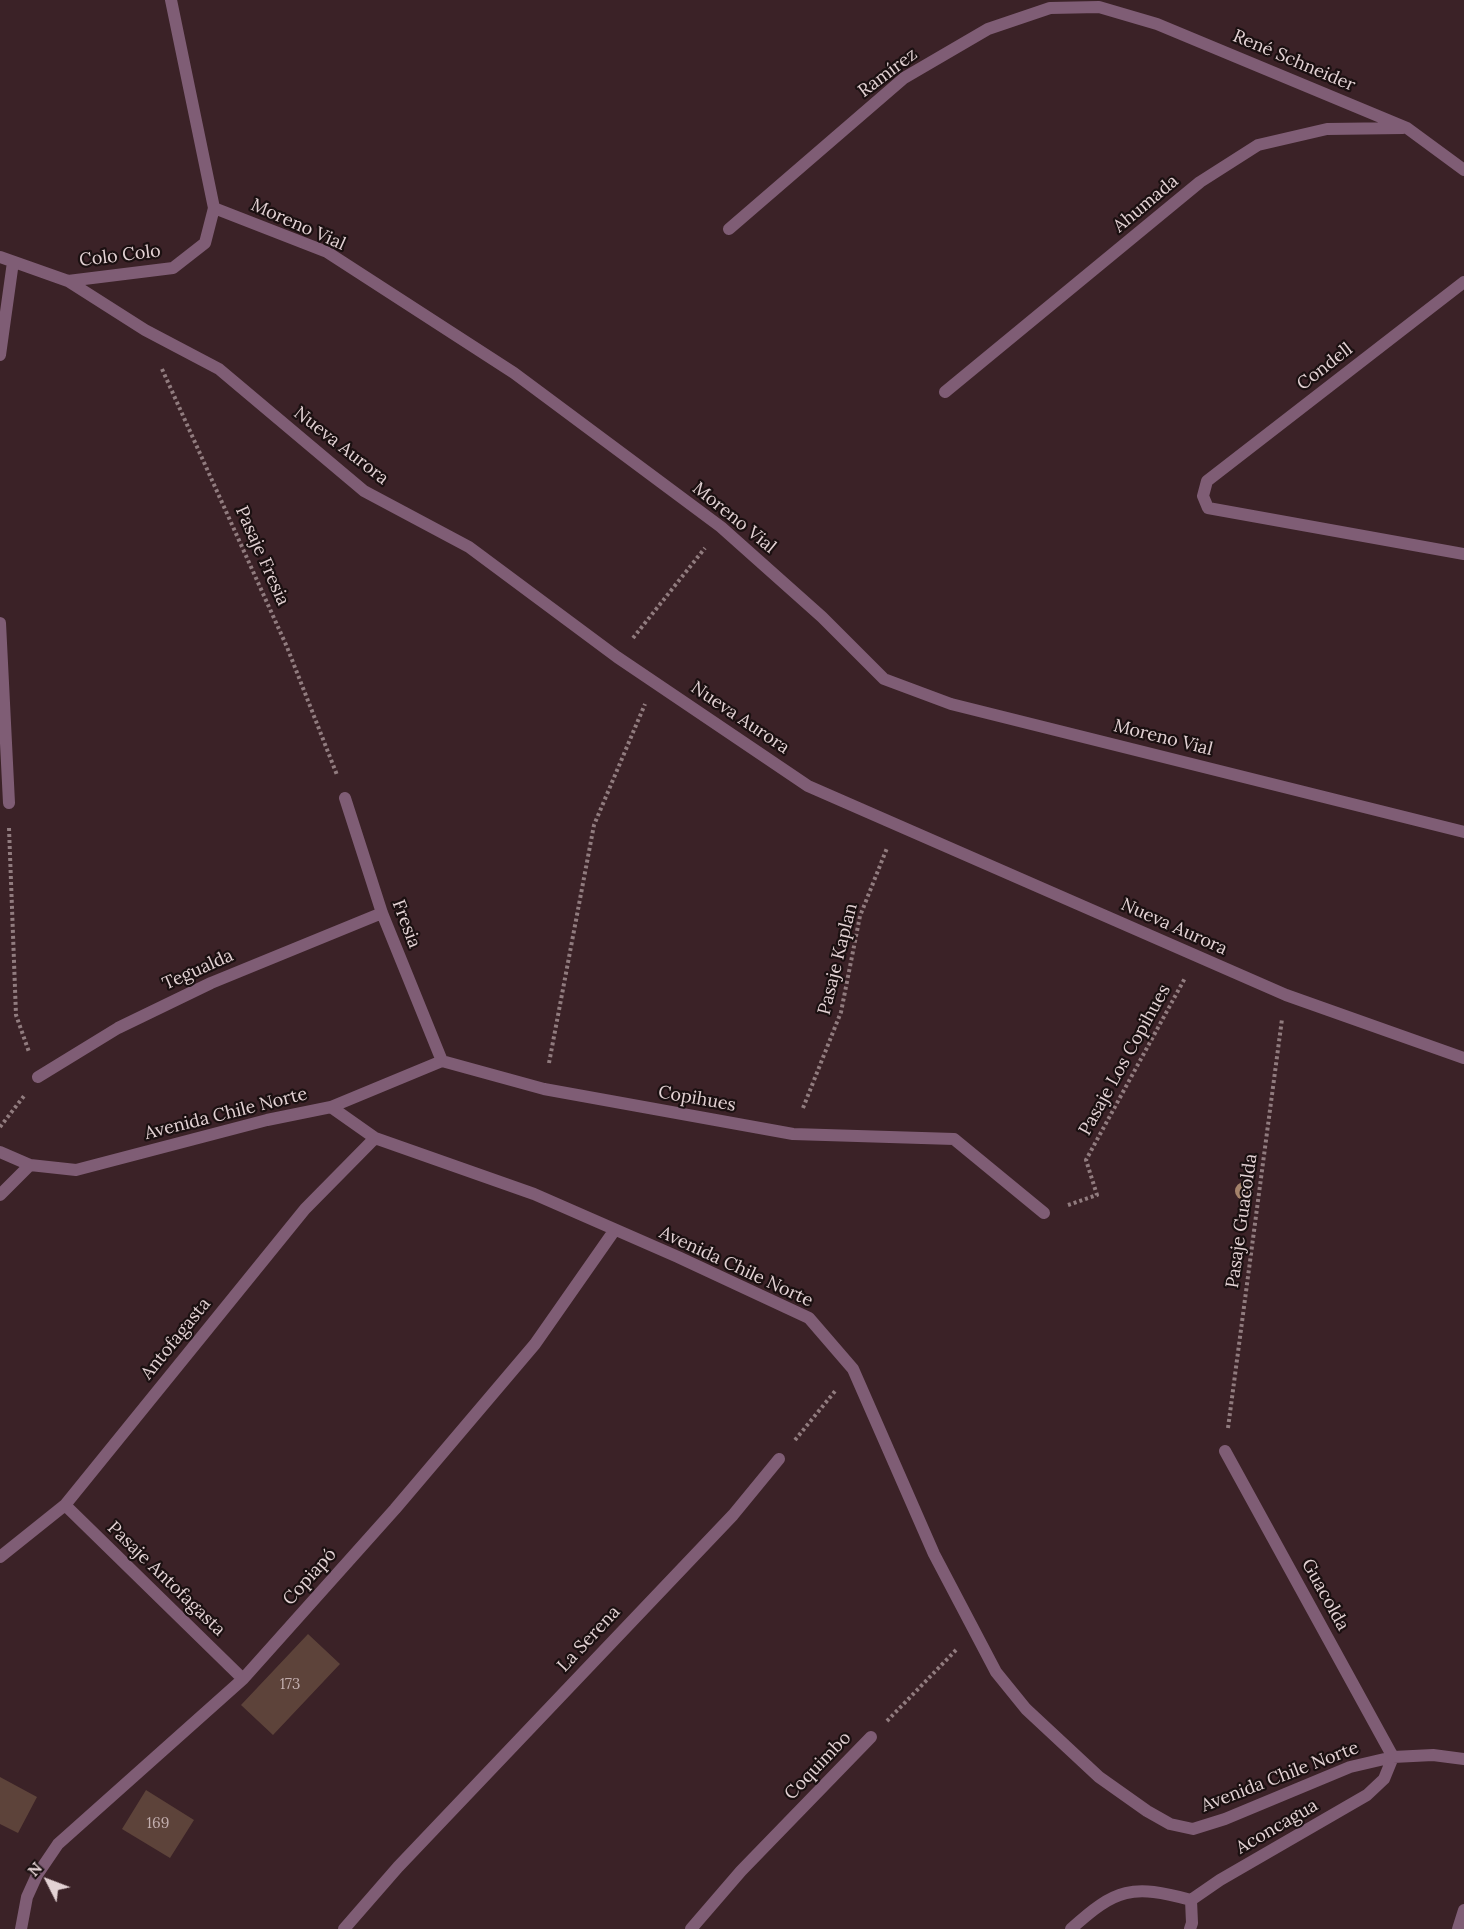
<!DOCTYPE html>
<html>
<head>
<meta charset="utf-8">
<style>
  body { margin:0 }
  #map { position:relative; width:1464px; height:1929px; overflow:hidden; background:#3b2227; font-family:Lora,serif }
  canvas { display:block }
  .north { position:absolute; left:18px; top:1851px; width:60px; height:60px; -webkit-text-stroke:4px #1b1011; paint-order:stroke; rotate:312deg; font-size:16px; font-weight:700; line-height:24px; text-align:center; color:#e3d2d4 }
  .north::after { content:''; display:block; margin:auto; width:21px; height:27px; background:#e3d2d4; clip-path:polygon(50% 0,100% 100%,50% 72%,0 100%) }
</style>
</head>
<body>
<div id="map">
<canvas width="1464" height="1929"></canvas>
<div class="north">N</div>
</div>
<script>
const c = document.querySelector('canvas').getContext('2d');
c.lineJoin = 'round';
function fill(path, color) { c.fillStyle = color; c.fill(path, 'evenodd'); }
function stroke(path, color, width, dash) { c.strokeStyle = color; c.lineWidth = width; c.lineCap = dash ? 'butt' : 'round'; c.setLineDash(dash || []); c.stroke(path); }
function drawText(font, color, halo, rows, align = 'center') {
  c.font = font + ' Lora,serif'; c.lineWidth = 4.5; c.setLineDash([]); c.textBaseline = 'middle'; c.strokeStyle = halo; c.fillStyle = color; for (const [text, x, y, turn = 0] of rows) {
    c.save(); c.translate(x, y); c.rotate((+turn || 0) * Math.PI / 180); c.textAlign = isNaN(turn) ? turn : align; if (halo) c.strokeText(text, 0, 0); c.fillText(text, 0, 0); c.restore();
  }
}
fill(new Path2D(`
  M308,1634L340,1664L273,1735L241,1705Z
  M0,1777L37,1797L18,1833L0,1824Z
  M146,1790L194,1820L170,1858L122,1829Z`), '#5d433a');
stroke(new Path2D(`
  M162,369L287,647L337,775
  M633,638L705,548
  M9,828L16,1015L29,1052
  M549,1063L594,825L645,704
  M803,1108L841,1012L860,916L887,848
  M0,1127L24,1096
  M1068,1205L1097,1195L1086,1160L1185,978
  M1228,1428L1282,1019
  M795,1440L836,1390
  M887,1721L957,1649`), '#917c7f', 4, [3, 3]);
stroke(new Path2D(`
  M171,0L214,208L327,252L514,373L721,527L822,617L884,679L951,704L1464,832
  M729,229L904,78L988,29L1050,8L1099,7L1157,24L1407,128L1464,170
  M0,257L68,281L173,268L205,243L214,208
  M68,281L145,330L219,369L364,491L469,547L617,657L808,786L1286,995L1464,1058
  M1464,282L1207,481L1203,496L1208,508L1464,554
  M0,355L13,262
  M945,392L1200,182L1258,145L1327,129L1403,128
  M0,623L9,803
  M345,798L382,913L442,1061
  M38,1077L118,1028L211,983L382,913
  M331,1107L442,1061L544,1089L793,1134L954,1139L1044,1213
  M0,1152L30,1165L76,1170L267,1120L331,1107L375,1138L534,1194L678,1257L809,1318L853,1369L934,1554L996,1672L1026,1709L1099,1777L1147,1811L1170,1824L1193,1829L1225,1819L1350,1767L1393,1757L1433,1755L1464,1759
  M0,1195L30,1165
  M65,1505L243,1679
  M0,1557L65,1505L305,1209L375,1138
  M21,1929L27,1897L37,1875L58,1844L243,1679L395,1509L535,1344L614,1231
  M344,1929L398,1867L733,1515L779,1459
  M691,1929L741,1871L871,1737
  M1071,1929C1116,1888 1132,1884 1191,1900
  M1190,1929L1192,1923L1191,1900L1220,1880L1367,1795L1384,1779L1393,1757L1225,1451
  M1458,1929L1464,1910`), '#7f5d75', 12);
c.fillStyle = '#a5836b';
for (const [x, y] of [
  [1244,1191]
]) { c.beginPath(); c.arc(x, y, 9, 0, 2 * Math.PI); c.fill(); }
drawText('15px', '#c2aeae', null, [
  ["173",290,1685],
  ["169",158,1824]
]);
drawText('18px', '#e3d2d4', '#1b1011', [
  ["René Schneider",1294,61,23],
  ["Ramírez",888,73,-37],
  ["Ahumada",1146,204,-40],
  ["Moreno Vial",298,225,24],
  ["Colo Colo",120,256,-7],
  ["Condell",1325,367,-38],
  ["Nueva Aurora",341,446,38],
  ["Moreno Vial",734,518,39],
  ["Pasaje Fresia",262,556,66],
  ["Nueva Aurora",740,718,34],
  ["Moreno Vial",1163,738,14],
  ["Fresia",406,924,69],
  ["Nueva Aurora",1174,927,24],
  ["Pasaje Kaplan",838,959,-76],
  ["Tegualda",198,970,-24],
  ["Pasaje Los Copihues",1125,1060,-61],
  ["Copihues",697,1099,10],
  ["Avenida Chile Norte",226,1114,-14],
  ["Pasaje Guacolda",1242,1221,-82],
  ["Avenida Chile Norte",736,1267,25],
  ["Antofagasta",176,1339,-51],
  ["Copiapó",310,1577,-48],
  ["Pasaje Antofagasta",166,1579,44],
  ["Guacolda",1325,1595,61],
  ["La Serena",589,1639,-47],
  ["Coquimbo",818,1766,-46],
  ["Avenida Chile Norte",1280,1777,-21],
  ["Aconcagua",1277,1827,-30]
]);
</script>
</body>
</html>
